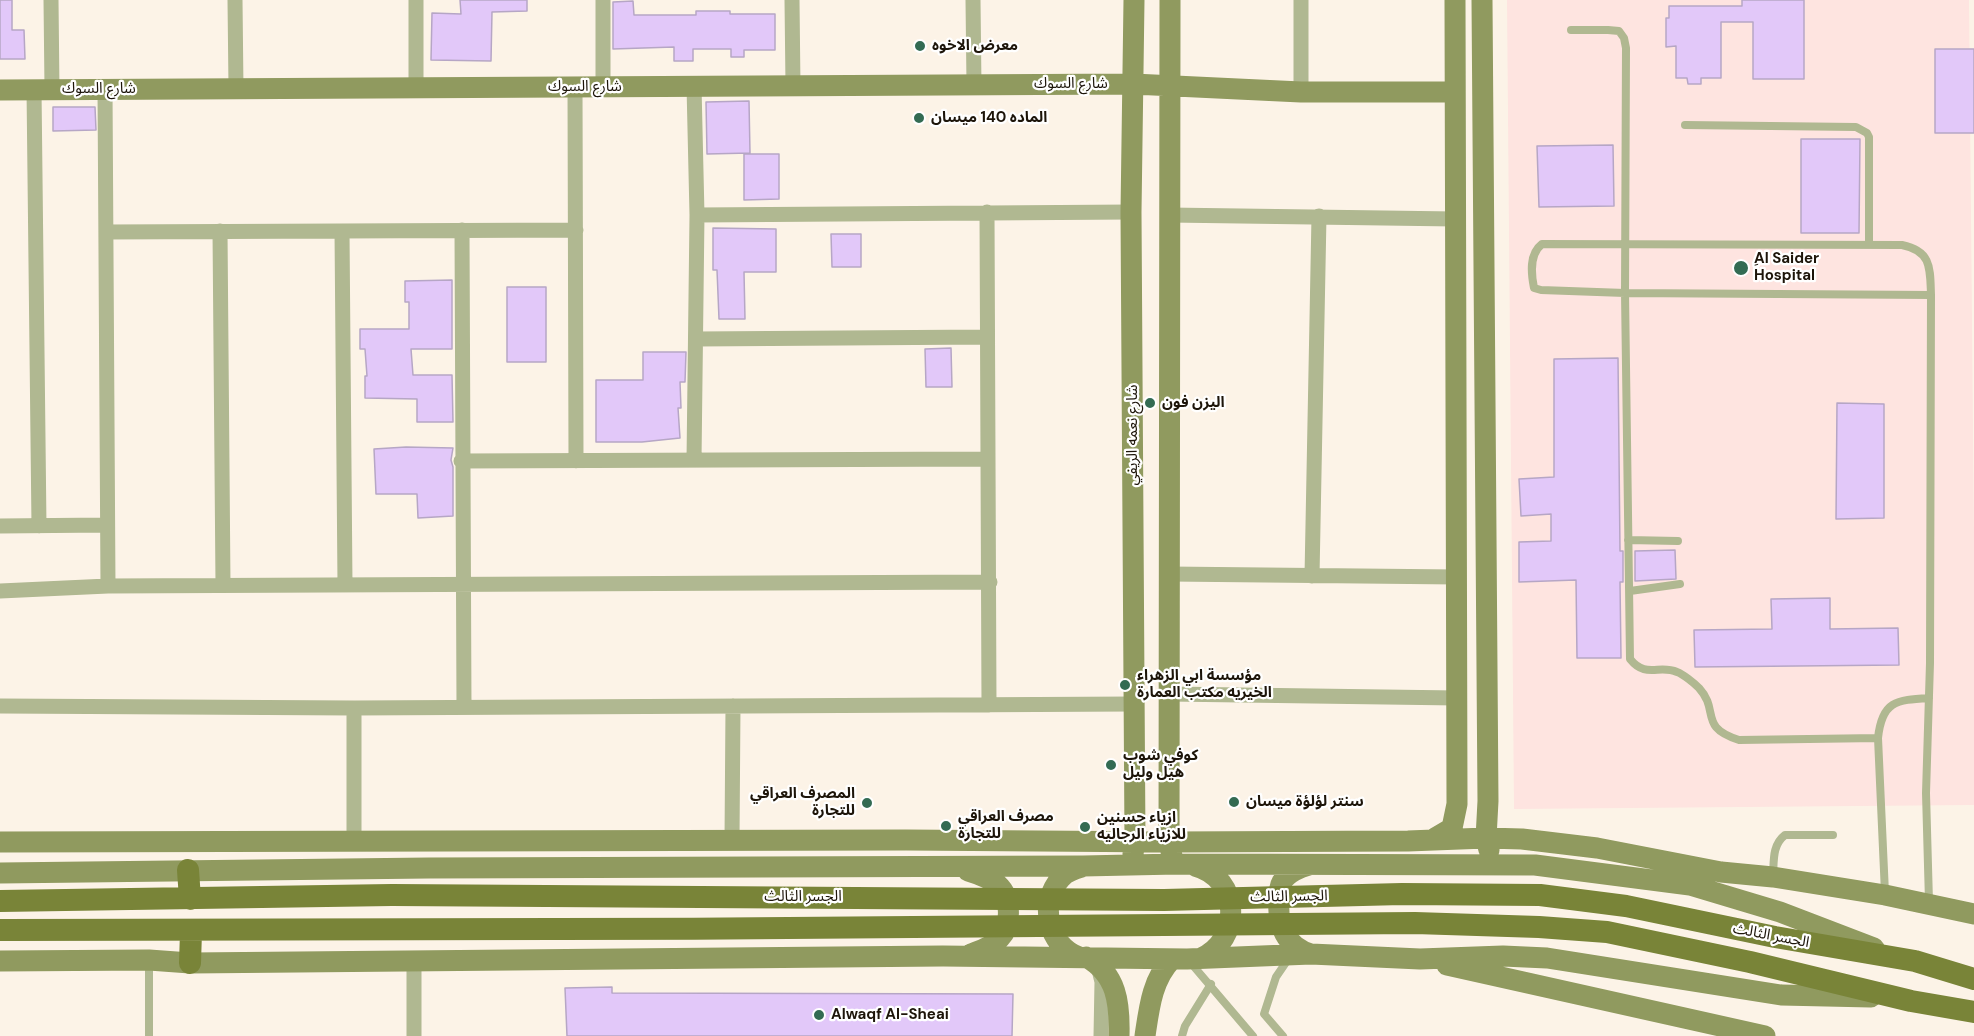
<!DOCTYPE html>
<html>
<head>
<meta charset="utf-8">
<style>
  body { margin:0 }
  canvas { display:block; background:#fcf3e7 }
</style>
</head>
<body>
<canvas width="1974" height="1036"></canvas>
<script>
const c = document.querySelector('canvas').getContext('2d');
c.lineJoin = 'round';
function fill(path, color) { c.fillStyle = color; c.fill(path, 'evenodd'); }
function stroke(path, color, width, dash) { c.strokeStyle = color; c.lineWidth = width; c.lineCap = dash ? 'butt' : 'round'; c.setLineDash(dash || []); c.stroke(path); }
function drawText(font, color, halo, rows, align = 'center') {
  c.font = font + ' "DM Sans","Noto Sans Arabic",sans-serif'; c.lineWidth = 4.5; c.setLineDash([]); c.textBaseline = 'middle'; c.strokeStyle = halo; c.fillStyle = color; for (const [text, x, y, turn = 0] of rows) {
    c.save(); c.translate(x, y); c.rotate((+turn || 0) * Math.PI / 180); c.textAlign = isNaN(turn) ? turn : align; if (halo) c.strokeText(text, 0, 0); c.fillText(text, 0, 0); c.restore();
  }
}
fill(new Path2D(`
  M1507,0H1969L1974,536V805L1514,809Z`), '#fee4e0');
const building = new Path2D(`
  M0,0H12V30H24L25,59H0Z
  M460,0H527V11L492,12L491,61L431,60L432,13L461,14Z
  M1742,0H1804V79H1753V22H1721V78H1701V84H1688L1687,78H1676V46L1666,47V18H1669V6H1742Z
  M633,1L634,15H696V11H730V14H775V50H744V57H731V49H693V61H674V47L613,49V2Z
  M1935,49H1974V133H1935Z
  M749,101L750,153L707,154L706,102Z
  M53,107H95L96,130L53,131Z
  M1801,139H1860L1859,233H1801Z
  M1613,145L1614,206L1539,207L1537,146Z
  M744,154H779V199L744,200Z
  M713,228L776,229V272H744L745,319H719L717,270H713Z
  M831,234H861V267H832Z
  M452,280V349H411L413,375H452L453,422H417V399L365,398V376H367L365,349H360V329H409V302H405V281Z
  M507,287H546V362H507Z
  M951,348L952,387H926L925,349Z
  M643,352H686L685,382H680L681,408H678L680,438L642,442H596V380H643Z
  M1618,358L1620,551H1623V582H1620L1621,658H1577L1576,580L1519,582V542L1551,541V514L1521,516L1519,479L1554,477V359Z
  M1837,403L1884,404V518L1836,519Z
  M406,447L453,448L451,460L453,467V516L418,518L417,494H376L374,449Z
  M1675,550L1676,579L1635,581V551Z
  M1830,598V629L1898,628L1899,665L1695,667L1694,630L1772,629L1771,599Z
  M612,987V993L1013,994L1012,1036H567L565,988Z`);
fill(building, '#e2c8f9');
stroke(building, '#b6a6c5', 1.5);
stroke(new Path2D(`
  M1571,30H1608L1619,31L1624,38L1626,48L1625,293L1630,659C1646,679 1659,664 1677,672C1683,674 1694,683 1699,688C1720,711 1698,727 1739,740L1878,738L1885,893
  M1685,125L1856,127L1867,133L1869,137V245
  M1628,540L1678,541
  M1630,591L1680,584
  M1878,738C1882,701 1896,700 1929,698
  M1773,876C1774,861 1772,845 1785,835H1833
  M1929,902L1926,793L1930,663L1931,295C1930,269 1932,251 1902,245L1542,244C1529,254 1531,273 1534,288L1541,290L1625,293L1931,295
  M1190,962L1253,1036
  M149,1036V962
  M1182,1036L1185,1026L1211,984
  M1283,1036L1264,1014L1276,977L1289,958`), '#b0b891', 8);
stroke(new Path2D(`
  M51,0L52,89
  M235,0L236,88
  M416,0V87
  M603,0V87
  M792,0L793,86
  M973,0L974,85
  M694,86L697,215L694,460
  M575,87L576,461
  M34,89L39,526
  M105,89L108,586
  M1301,92V0
  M987,212L989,705
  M697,215L1131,212
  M1169,215L1455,219
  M462,230L464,707
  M220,231L223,585
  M342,231L345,585
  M106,232L576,230
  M697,339L987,337
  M461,461L987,459
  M0,526L107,525
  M1169,574L1457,577
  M1312,576L1319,216
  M0,591L108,586L990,582
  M1169,694L1457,698
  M0,706L354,708L1134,704
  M732,840L733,706
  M354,841V708
  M1099,970L1102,982L1101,1036
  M414,1036V961`), '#b0b891', 15);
stroke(new Path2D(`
  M1170,0L1169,842L1172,856
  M1482,0L1488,801L1486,838L1489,850
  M0,90L1133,84L1301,92H1455
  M1435,838L1452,828L1457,804L1455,0
  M0,842L906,840L1169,842L1408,841L1486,838L1522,839L1597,848L1721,872L1773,877L1885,895L1974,914
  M1133,854L1135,841L1131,212L1134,0
  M1309,865C1300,867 1287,873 1282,882C1279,887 1279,894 1279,900C1277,925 1286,947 1311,954
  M1195,866C1241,878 1242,940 1201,958
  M968,871C978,874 989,878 998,885C1011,897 1012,925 1000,938C992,947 981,950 971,954
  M0,873L429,868L1083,866L1177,864L1535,865L1690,885L1780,912L1874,948
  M1079,957C1048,946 1038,903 1061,878C1066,872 1075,869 1082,867
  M1086,957C1117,974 1120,1003 1119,1036
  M0,961L149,960L190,963L943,956L1187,959L1311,954L1420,959L1503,956L1547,958L1781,995L1871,997
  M1447,965L1765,1036
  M1145,1036C1149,1009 1152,979 1172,959`), '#909a5f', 21);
stroke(new Path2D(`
  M188,870L190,899
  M0,901L392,895L1164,900L1402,894L1540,895L1626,906L1775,937L1915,961L1974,979
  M0,930C472,932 943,927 1415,923L1539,927L1607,932L1750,962L1911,1001L1974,1012
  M190,963L191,932`), '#798438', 22);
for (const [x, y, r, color] of [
  [920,46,6,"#336b53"],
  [919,118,6,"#336b53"],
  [1741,268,8,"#336b53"],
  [1150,403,6,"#336b53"],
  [1125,685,6,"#336b53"],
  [1111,765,6,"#336b53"],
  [1234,802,6,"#336b53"],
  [867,803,6,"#336b53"],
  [946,826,6,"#336b53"],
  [1085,827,6,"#336b53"],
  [819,1015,6,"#336b53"]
]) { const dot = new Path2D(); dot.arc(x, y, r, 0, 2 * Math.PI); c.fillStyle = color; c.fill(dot); stroke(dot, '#fff', 2); }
drawText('bold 15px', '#1d150a', '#fff', [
  ["معرض الاخوه",932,46],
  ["الماده 140 ميسان",931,118],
  ["ِAl Saider",1754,259],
  ["Hospital",1754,276],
  ["اليزن فون",1162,403],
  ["مؤسسة ابي الزهراء",1137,676],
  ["الخيريه مكتب العمارة",1137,693],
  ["كوفي شوب",1123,756],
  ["هيل وليل",1123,773],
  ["المصرف العراقي",855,794,"right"],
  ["للتجارة",855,811,"right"],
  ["سنتر لؤلؤة ميسان",1246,802],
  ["مصرف العراقي",958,817],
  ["للتجارة",958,834],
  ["ازياء حسنين",1097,818],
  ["للازياء الرجاليه",1097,835],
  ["Alwaqf Al-Sheai",831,1015]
], 'left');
drawText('15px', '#1d150a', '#fff', [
  ["شارع السوك",1071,84],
  ["شارع السوك",585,87],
  ["شارع السوك",99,89],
  ["شارع نعمه الريفي",1133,435,-90],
  ["الجسر الثالث",803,897],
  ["الجسر الثالث",1289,897,-1],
  ["الجسر الثالث",1771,936,11]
]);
</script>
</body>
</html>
